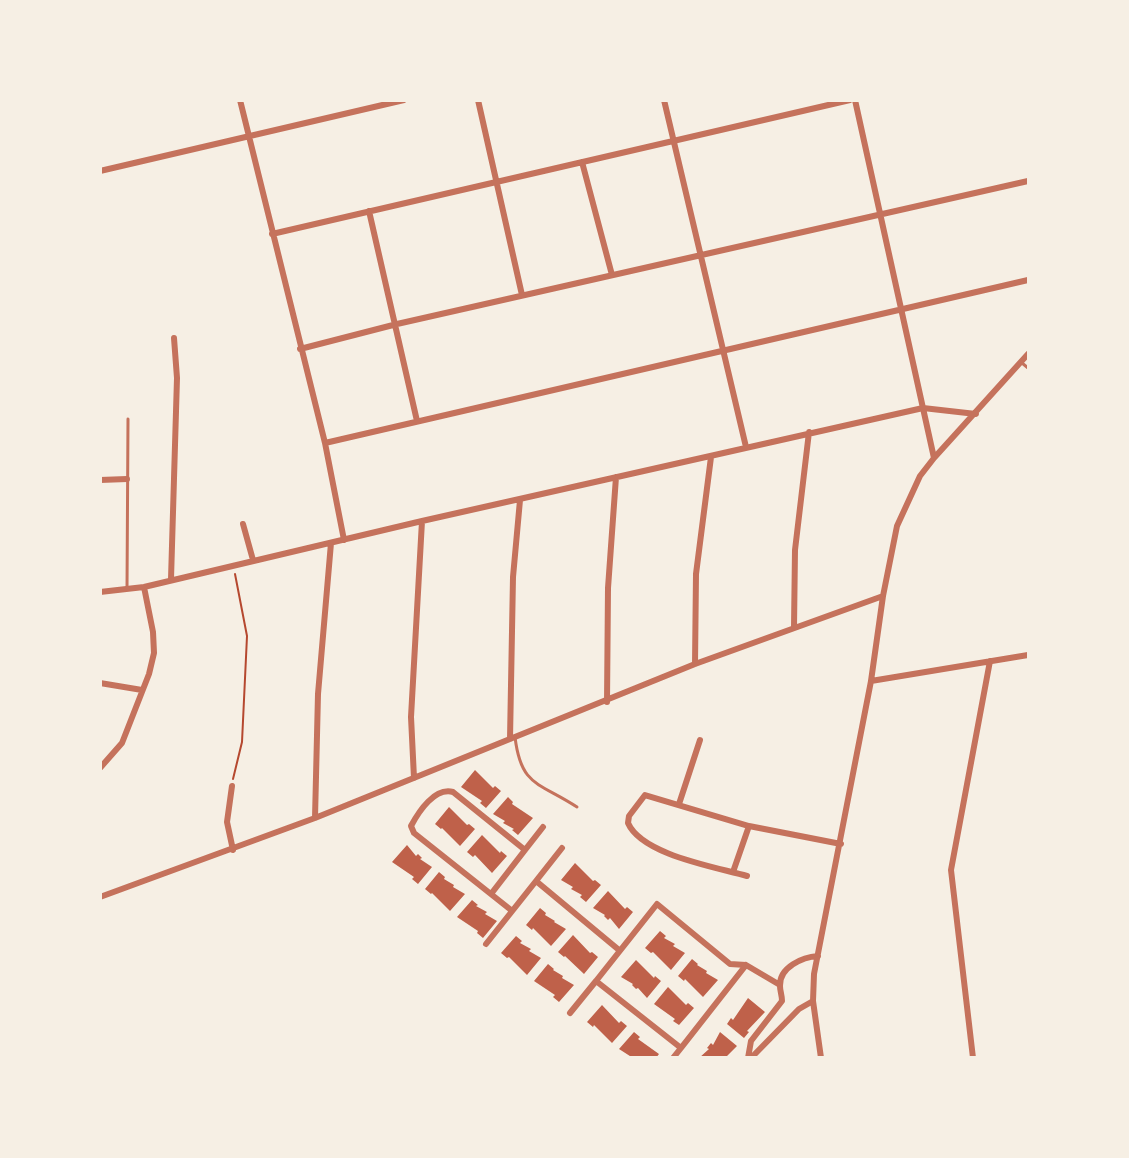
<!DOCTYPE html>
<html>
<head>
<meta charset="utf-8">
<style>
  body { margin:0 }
  #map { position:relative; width:1129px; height:1158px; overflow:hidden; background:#f6efe4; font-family:"Source Sans 3",sans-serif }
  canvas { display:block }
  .frame { position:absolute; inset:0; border:102px solid #f6efe4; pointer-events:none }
</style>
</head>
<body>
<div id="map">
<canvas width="1129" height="1158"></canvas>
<div class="frame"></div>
</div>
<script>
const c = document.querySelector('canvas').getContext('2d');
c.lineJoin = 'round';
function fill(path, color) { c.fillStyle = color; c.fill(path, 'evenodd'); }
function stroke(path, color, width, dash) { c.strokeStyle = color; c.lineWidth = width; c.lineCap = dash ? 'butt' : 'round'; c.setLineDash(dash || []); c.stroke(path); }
fill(new Path2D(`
  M475,770L493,788L495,786L501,791L486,808L480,803L482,801L461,787Z
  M508,797L513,802L512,804L533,818L518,835L512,830L514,829L503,823L505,821L493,814Z
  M449,807L467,825L469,824L475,829L460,846L442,828L441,829L435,824Z
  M482,835L500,853L501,851L507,856L492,873L475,855L473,857L467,852Z
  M407,845L416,856L418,854L422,858L420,859L432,867L418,884L412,879L414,877L392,862Z
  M575,863L593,881L595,880L601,885L586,902L580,897L582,895L571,889L573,887L561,880Z
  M439,872L445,877L444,879L454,885L453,887L465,894L450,911L432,893L431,894L425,889Z
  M608,891L625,909L627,907L633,912L619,929L610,918L608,920L604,916L605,915L593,908Z
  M472,900L478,905L476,906L487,912L485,914L497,921L483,938L477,933L478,931L457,917Z
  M540,908L546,913L545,915L555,921L554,922L566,929L551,946L533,928L532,930L526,925Z
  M660,931L666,936L664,938L675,944L673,946L685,953L671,970L653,952L651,953L645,948Z
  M573,935L590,953L592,952L598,957L584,974L565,956L564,957L558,952Z
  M516,936L522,941L520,943L531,949L529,951L541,958L527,975L509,957L507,958L501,953Z
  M692,959L698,964L697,965L707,971L706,973L718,980L703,997L685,979L684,981L678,976Z
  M636,960L654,978L655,976L661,981L647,998L638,988L636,989L632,985L633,984L621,977Z
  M548,964L554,969L553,970L563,976L562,978L574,985L559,1002L553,997L555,995L534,981Z
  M668,987L686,1005L688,1003L694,1008L679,1025L673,1021L675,1019L654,1004Z
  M748,998L765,1012L747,1031L749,1032L744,1038L727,1024L731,1018L733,1020Z
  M602,1005L619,1023L621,1021L627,1026L612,1043L594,1025L593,1027L587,1022Z
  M634,1032L640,1037L638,1039L659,1054L656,1058H633L619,1049Z
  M720,1032L737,1046L725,1058H699L709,1049L707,1048L711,1043L713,1045Z`), '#bf614a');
stroke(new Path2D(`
  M233,779L242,742L247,636L235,574`), '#b5482f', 2);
stroke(new Path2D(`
  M1022,363L1028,368
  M127,589L128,419
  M515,737C521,787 539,782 577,807`), '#c5725c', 3);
stroke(new Path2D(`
  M240,100L325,443L344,540
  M478,100L522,295
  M664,100L746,447
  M855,100L934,458
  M582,162L612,275
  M100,171L404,100
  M369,211L417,421
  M272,234L850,100
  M300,349L397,324L1028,181
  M325,443L1028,280
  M100,480L127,479
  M243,524L253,560
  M171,579L177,378L174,338
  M100,592L144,587L422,521L923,408L976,414
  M794,627L795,550L809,432
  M695,664L696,574L711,457
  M871,681L1028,655
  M100,683L142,690
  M607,702L608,588L616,477
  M510,739L513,577L520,500
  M100,768L122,743L149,674L154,653L153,632L144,587
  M414,778L411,717L422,521
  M232,786L227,822L233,850
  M679,804L700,740
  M315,818L318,694L331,543
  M733,872L749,826
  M747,876C716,867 642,855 628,823L629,816L645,795L749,826L841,844
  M536,881L562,848
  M491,894L525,850
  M100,897L315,818L695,664L883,596
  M511,910L414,833L411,826C419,811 435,787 453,792L525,850L543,827
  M486,944L536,881L619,950
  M746,965L681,1048L596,981L657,904L730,964L746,965L780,985
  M570,1013L596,981
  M673,1058L681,1048
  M748,1058L751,1041L782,1001C782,995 780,991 780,986C779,967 803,957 818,956
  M751,1058L799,1009L813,1001
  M821,1058L813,1001L814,974L871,681L883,596L897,526L920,476L934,458L1028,354
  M973,1058L951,870L990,661`), '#c5725c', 6);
</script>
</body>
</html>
